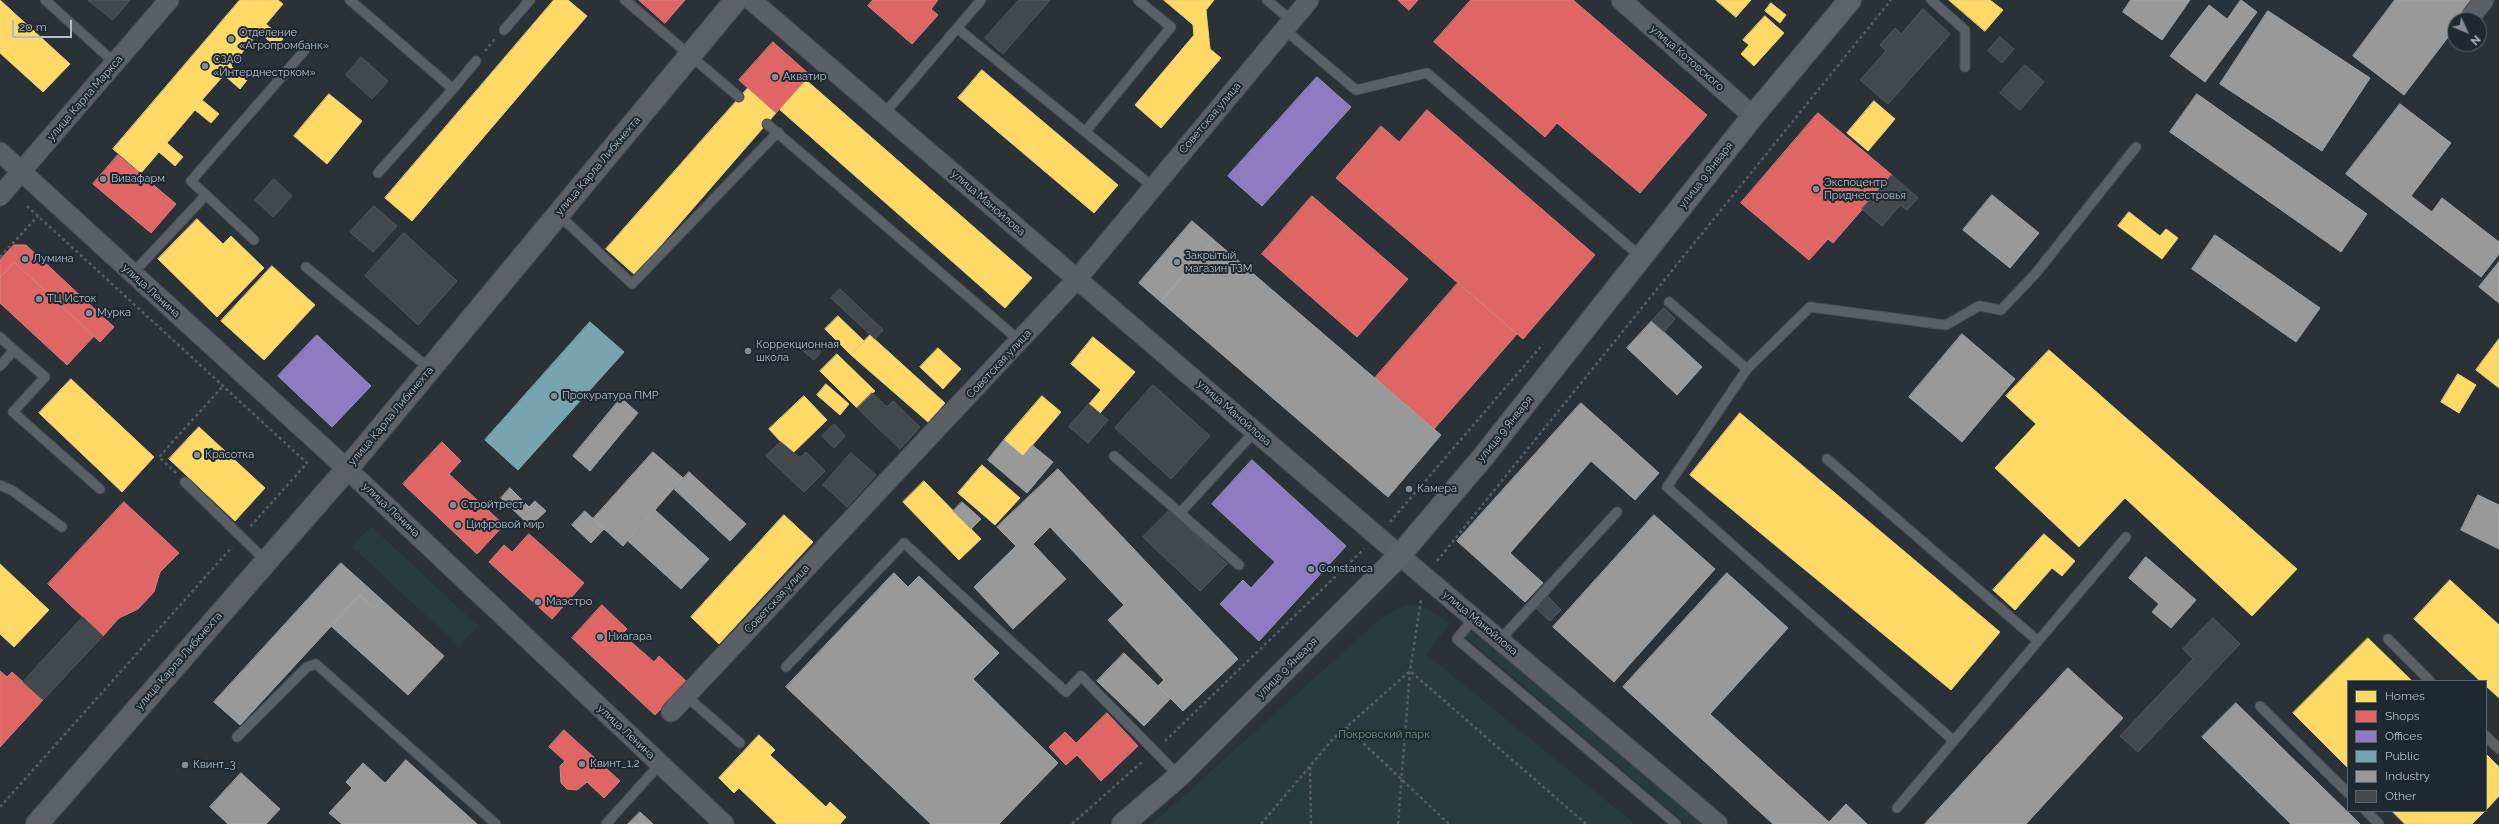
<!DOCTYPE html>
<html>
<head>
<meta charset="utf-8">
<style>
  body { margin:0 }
  #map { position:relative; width:2499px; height:824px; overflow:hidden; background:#2a3137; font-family:Raleway,sans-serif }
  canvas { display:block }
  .legend { position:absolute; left:2347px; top:680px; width:140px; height:132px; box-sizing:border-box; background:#1e2831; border:1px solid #5a646d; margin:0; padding:5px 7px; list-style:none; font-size:12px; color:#b4bec7 }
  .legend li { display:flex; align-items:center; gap:8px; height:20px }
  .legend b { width:20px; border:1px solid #5a646d }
  .north { position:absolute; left:2447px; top:12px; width:40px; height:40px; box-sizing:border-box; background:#1e2831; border:1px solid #5a646d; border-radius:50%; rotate:134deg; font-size:11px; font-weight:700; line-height:16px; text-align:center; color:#b4bec7 }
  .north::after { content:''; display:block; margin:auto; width:14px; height:18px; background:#848d95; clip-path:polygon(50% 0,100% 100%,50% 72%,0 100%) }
  .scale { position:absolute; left:12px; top:20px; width:60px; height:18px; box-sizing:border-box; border:2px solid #b4bec7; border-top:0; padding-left:5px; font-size:12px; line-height:14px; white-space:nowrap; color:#b4bec7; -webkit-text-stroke:3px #1e2831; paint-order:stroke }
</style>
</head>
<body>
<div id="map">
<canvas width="2499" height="824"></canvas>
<ul class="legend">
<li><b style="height:11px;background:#ffd966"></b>Homes</li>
<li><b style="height:11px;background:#e06666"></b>Shops</li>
<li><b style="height:11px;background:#8e7cc3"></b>Offices</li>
<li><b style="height:11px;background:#76a5af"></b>Public</li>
<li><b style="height:11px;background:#999"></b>Industry</li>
<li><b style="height:11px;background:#42484c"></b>Other</li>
</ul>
<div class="north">N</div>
<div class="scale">20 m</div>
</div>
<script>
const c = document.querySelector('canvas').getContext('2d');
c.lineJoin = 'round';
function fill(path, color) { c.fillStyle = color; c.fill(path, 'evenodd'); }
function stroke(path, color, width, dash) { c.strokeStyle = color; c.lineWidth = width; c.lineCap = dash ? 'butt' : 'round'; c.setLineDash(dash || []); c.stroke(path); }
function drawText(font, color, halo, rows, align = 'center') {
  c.font = font + ' Raleway,sans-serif'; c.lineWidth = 4; c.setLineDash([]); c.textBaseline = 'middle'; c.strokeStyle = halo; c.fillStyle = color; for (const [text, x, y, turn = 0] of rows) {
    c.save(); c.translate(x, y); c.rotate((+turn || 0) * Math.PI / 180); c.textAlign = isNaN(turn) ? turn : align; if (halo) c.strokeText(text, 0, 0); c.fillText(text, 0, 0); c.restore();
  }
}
fill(new Path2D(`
  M371,526L478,626L459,646L352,547Z
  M1405,605L1426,607L1450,624L1426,654L1635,824H1152L1378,621Z
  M1472,629L1703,824H1686L1466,637Z`), '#283c3d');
const homes = new Path2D(`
  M0,0L70,64L43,92L0,53Z
  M240,0H278L283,4L266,24L283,39L276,47L259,32L231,66L247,80L240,89L224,75L202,100L219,114L211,123L195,110L167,143L183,157L175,166L159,152L141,173L113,149Z
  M554,0H568L587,16L412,221L385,198Z
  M1164,0H1214L1206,10L1210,49L1221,58L1161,128L1135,105L1194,35L1193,25Z
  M1716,0H1751L1736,17Z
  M1949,0H1990L2003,10L1985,31Z
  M1771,3L1786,15L1780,23L1765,11Z
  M1765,16L1784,33L1754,66L1741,54L1749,45L1743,40Z
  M982,70L1118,185L1094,213L958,98Z
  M806,80L1032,278L1005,308L779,109Z
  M748,88L776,113L635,275L606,249Z
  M329,94L362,121L327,164L294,136Z
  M1874,101L1895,119L1868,151L1847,133Z
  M2129,212L2160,236L2166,229L2178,238L2162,259L2118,226Z
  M197,219L223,244L231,236L264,268L217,317L158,259Z
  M272,266L315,305L264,360L221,321Z
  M838,316L864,341L851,355L825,329Z
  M870,335L945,403L928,422L851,355Z
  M1093,337L1135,372L1100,413L1089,404L1101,390L1071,364Z
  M2499,339V388L2476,370Z
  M938,348L961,369L943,389L920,367Z
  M2049,350L2297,569L2252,616L2125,498L2079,547L1995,468L2036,424L2006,396Z
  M837,354L875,391L857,408L820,371Z
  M2458,374L2476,385L2459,413L2441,402Z
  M71,379L154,457L122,492L39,413Z
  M826,384L849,404L840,415L817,395Z
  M804,396L827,420L792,454L769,429Z
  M1042,396L1061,412L1023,456L1004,440Z
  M1740,413L2000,632L1951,690L1690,475Z
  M199,427L265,488L235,521L169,459Z
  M982,465L1020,498L995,525L958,493Z
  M924,481L981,539L959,560L903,502Z
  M784,515L813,542L719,644L691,617Z
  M2044,534L2075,561L2062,576L2052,568L2015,610L1993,590Z
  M0,564L49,610L14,647L0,634Z
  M2450,580L2499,625V698L2486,686V681H2480L2414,619Z
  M2368,638L2412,681H2348V768L2293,713Z
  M759,735L775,750L770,755L826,807L830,802L846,817L840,824H777L739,788L734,793L719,778Z
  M2486,754L2499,767V796L2486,810Z
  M2392,811H2485L2472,824H2405Z`);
fill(homes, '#ffd966');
stroke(homes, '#e8d183', 1);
const shops = new Path2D(`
  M639,0H685L665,23Z
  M873,0H938L931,9L938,15L912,44L868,6Z
  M1398,0H1418L1409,10Z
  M1471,0H1573L1707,115L1640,193L1557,123L1545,137L1434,42Z
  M773,42L810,75L776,113L739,80Z
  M1427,110L1595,255L1523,339L1336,178L1381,126L1399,142Z
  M1818,113L1892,175L1833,243L1828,239L1809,260L1741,203Z
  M118,155L176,204L151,233L93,184Z
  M1312,196L1408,279L1357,337L1262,254Z
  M14,245H26L114,327L100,342L14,262L0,278V260Z
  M14,262L94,336L67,365L0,303V278Z
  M1458,283L1517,334L1434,429L1375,378Z
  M442,442L461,461L449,474L504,525L477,554L403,484Z
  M124,502L179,553L160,572L154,592L138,609L119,618L103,636L48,584Z
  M529,534L584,583L552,619L489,562L504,545L512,552Z
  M602,605L627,629L622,634L654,662L659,656L687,682L655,715L572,638Z
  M0,671L7,677L12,672L43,700L0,747Z
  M1107,713L1138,746L1101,781L1077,755L1066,765L1049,747L1065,732L1076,743Z
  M564,730L620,781L604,798L587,782L577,790L567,789L561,783L560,766L565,761L549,747Z`);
fill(shops, '#e06666');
stroke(shops, '#d38083', 1);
const offices = new Path2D(`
  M1317,77L1351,107L1262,206L1228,176Z
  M317,335L371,386L332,427L278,376Z
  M1252,460L1346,546L1259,641L1220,604L1243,580L1251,588L1275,562L1212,504Z`);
fill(offices, '#8e7cc3');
stroke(offices, '#9990c4', 1);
const public = new Path2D(`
  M590,322L624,352L518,470L485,440Z`);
fill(public, '#76a5af');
stroke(public, '#89acb6', 1);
const industry = new Path2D(`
  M2131,0H2190L2162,40L2123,12Z
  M2241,0L2257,12L2205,82L2170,56L2209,5L2227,19Z
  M2395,0H2476L2461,20H2455V28L2404,95L2353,56Z
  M2268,11L2370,78L2322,151L2220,84Z
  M2197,94L2367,214L2341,252L2170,132Z
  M2400,104L2451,143L2411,196L2432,212L2442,198L2499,242V254L2481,277L2346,174Z
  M1992,195L2039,233L2010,268L1963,230Z
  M1192,221L1214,240L1161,302L1139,283Z
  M2215,235L2320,308L2296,342L2192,269Z
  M1214,240L1441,435L1388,497L1161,302Z
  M2499,262V303L2479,287Z
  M1652,321L1702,367L1677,395L1627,348Z
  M1962,334L2015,379L1962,442L1909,397Z
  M621,398L638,413L590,471L573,456Z
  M1581,403L1659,473L1635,500L1591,461L1510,553L1543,583L1525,602L1457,541Z
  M1004,440L1023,456L1032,445L1053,462L1027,493L988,460Z
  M653,452L683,478L623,546L593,519Z
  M1058,469L1238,659L1183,711L1158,686L1164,680L1108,620L1124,605L1050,527L1033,544L1066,579L1013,629L974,587L1016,546L997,527Z
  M689,472L746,524L730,541L674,489Z
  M510,488L529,507L535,501L546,511L530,526L501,498Z
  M2478,495L2499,505V549L2461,530Z
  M962,502L981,519L971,529L953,511Z
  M655,510L709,559L681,589L628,541Z
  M585,511L604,529L591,543L572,525Z
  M1654,515L1715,569L1614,682L1553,627Z
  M2146,557L2196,600L2171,628L2152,612L2159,604L2129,578Z
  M341,563L382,600L374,609L360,595L240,725L214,702Z
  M894,573L908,587L919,576L999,653L973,679L1058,763L999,824H931L786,687Z
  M1727,573L1788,628L1710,714L1829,822L1846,804L1867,824H1773L1623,687Z
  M360,595L374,609L382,600L444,656L408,695L331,626Z
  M1124,653L1171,698L1144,726L1097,681Z
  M2068,668L2123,718L2026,824H1925Z
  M2236,703L2360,824H2291L2202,737Z
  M406,760L477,824H342L329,813L352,788L346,782L363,763L385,783Z
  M241,773L280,809L266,824H228L210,807Z
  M640,812L653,824H628Z`);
fill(industry, '#999');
stroke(industry, '#a1a4a7', 1);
const building = new Path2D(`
  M88,0H130L113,20Z
  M1019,0H1050L1003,54L985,38Z
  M1923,9L1950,34L1888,104L1860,80L1886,51L1880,45L1895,28L1901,34Z
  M2000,37L2014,49L2002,63L1988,51Z
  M361,57L388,81L372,99L346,75Z
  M2025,65L2044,82L2020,110L2000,93Z
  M1892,175L1918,198L1907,210L1900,205L1882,226L1862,209Z
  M274,179L292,196L273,217L255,200Z
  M374,206L397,226L373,252L350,232Z
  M404,233L457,281L418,325L365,276Z
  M840,289L883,330L875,339L831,298Z
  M1664,308L1675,319L1664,332L1652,321Z
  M807,340L821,352L814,360L800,348Z
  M1153,385L1210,436L1171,479L1115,428Z
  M872,393L887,407L893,401L920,427L900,449L857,408Z
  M1089,404L1108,420L1088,443L1069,427Z
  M834,424L845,436L834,448L822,436Z
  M781,442L800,458L806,452L825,471L804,492L766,456Z
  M851,453L876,475L847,507L823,485Z
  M1170,510L1227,564L1200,591L1143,537Z
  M1547,596L1561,610L1550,621L1536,608Z
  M83,617L103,636L43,700L23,682Z
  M2213,618L2240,644L2138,752L2120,736L2193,659L2183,649Z`);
fill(building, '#42484c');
stroke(building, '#52585f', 1);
const lane = new Path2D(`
  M45,0L115,63
  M350,0L453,89L378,173
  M625,0L739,97
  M1267,0L1292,21
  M1931,0L1965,30V67
  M957,28L1152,186
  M504,30L530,0
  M1285,30L1356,90L1427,73L1641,257
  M453,89L476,61
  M884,114L981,0
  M767,124L1020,341
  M1085,132L1171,27L1138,0
  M206,195L254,240
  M558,214L632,284L778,132
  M306,267L430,369
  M132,274L206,195L191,181L305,50
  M1669,302L1747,369
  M0,337L14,350L0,366
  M14,350L45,377L13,412L100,489
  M1114,456L1180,513
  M1827,459L2038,641
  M185,482L266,561
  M0,485L13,491L62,527
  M1239,565L1180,513L1255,431
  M1474,618L1457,639L1676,824
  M2388,639L2430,681
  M1500,640L1617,512
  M786,667L904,543L1066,692L1081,676L1179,776
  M686,696L740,743
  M2260,706L2348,793
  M2486,736L2499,749
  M237,737L307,667L316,664L496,824
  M1954,741L1667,487L1747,369L1810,307L1946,325L1979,306L2001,310L2036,273L2136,147
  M1897,808L2126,537
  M2366,811L2379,824
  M606,824L660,764`);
const street = new Path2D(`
  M751,0L1425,577L1718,824
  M1621,0L1753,116
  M2472,15L2484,0
  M0,152L347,469L724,824
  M0,196L169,0
  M671,712L1077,279L1309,0`);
const secondary = new Path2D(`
  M1123,824L1179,776L1400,555L1483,457L1753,116L1850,0`);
const primary = new Path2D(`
  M37,824L347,469L736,0`);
stroke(lane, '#484d52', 11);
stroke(street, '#484d52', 21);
stroke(secondary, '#484d52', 24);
stroke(primary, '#484e54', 24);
stroke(new Path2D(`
  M485,51L495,39
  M27,206L307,463L250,527
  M0,257L38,216
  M176,473L159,457L223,386
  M1390,522L1543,344
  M1437,561L1891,0
  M1346,727L1449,824
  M1165,741L1364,549
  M1310,767L1311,824
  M0,807L232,547
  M1072,824L1143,761
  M1261,824L1333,739L1410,671L1586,824
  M1398,824L1410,671L1421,600`), '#585e62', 2.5, [3, 3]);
stroke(lane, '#5a6065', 9);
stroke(street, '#5a6065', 19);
stroke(secondary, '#5e6369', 22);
stroke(primary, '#5d6166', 22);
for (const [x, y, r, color] of [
  [231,39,4,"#848d95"],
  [205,66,4,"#848d95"],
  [775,77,4,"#848d95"],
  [103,179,4,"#848d95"],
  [1816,189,4,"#848d95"],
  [25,259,4,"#848d95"],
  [1177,262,4,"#848d95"],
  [39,299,4,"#848d95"],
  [89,313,4,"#848d95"],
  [748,351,4,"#848d95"],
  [554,396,4,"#848d95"],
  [197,455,4,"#848d95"],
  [1409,489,4,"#848d95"],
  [453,505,4,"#848d95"],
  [458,525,4,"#848d95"],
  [1311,569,4,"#848d95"],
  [538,602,4,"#848d95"],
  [600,637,4,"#848d95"],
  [582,764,4,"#848d95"],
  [185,765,4,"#848d95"]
]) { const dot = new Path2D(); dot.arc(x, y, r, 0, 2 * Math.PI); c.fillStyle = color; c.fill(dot); stroke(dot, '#1e2831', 1.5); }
drawText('11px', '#b4bec7', '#1e2831', [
  ["Отделение",239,33],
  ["«Агропромбанк»",239,46],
  ["СЗАО",213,60],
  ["«Интерднестрком»",213,73],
  ["Акватир",783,77],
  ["Вивафарм",111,179],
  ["Экспоцентр",1824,183],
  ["Приднестровья",1824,196],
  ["Закрытый",1185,256],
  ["магазин ТЗМ",1185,269],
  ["Лумина",33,259],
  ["ТЦ Исток",47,299],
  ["Мурка",97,313],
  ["Коррекционная",756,345],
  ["школа",756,358],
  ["Прокуратура ПМР",562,396],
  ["Красотка",205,455],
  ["Камера",1417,489],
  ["Стройтрест",461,505],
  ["Цифровой мир",466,525],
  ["Constanca",1319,569],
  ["Маэстро",546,602],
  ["Ниагара",608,637],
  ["Квинт_1,2",590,764],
  ["Квинт_3",193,765]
], 'left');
drawText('11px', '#b4bec7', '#1e2831', [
  ["улица Котовского",1687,58,41],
  ["улица Карла Маркса",85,98,-49],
  ["Советская улица",1210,118,-50],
  ["улица Карла Либкнехта",598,166,-50],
  ["улица 9 Января",1706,175,-52],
  ["улица Манойлова",988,203,41],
  ["улица Ленина",151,291,42],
  ["Советская улица",999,364,-47],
  ["улица Манойлова",1234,413,41],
  ["улица Карла Либкнехта",391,416,-50],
  ["улица 9 Января",1505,429,-51],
  ["улица Ленина",391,510,43],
  ["Советская улица",777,599,-47],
  ["улица Манойлова",1480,623,40],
  ["улица Карла Либкнехта",179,661,-49],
  ["улица 9 Января",1287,668,-45],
  ["улица Ленина",626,732,43]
]);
drawText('11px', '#6d9772', '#1e2831', [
  ["Покровский парк",1384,735]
]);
</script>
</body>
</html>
